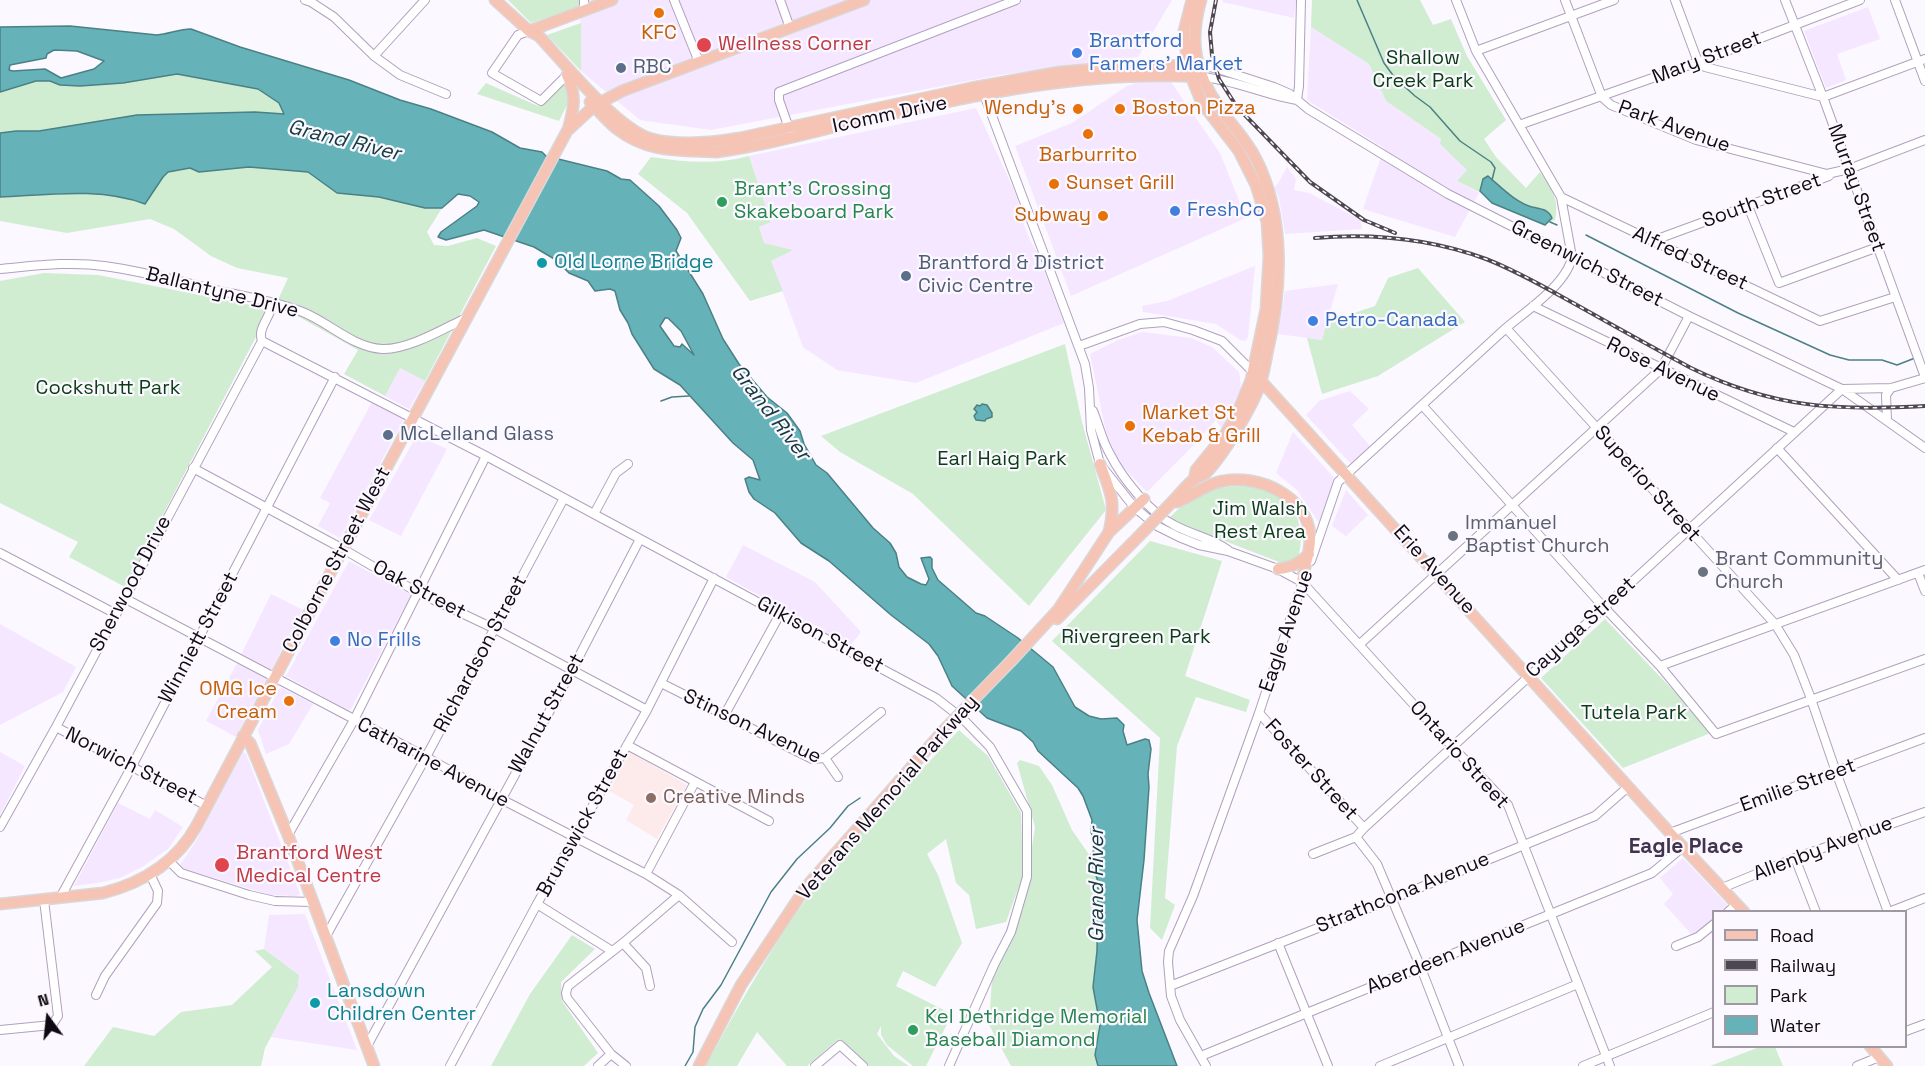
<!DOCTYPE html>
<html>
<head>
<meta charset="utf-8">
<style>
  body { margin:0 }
  #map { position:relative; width:1925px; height:1066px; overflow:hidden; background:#fcf8ff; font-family:"Space Grotesk",sans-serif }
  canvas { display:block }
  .legend { position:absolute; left:1712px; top:910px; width:195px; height:138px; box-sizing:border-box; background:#fcf8ff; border:2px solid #9d98a1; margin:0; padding:8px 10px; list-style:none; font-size:18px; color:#0f0913 }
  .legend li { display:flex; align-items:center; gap:12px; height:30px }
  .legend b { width:30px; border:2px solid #9d98a1 }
  .north { position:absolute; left:18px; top:988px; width:60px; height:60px; -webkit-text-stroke:4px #fcf8ff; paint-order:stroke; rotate:345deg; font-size:16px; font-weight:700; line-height:24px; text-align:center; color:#0f0913 }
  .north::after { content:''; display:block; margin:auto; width:21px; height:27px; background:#0f0913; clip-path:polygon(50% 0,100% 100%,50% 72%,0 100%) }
</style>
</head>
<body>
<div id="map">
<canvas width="1925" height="1066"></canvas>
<ul class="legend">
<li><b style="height:8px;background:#f6c4b5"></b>Road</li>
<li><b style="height:8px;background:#4d4751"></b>Railway</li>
<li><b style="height:16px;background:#d0edd1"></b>Park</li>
<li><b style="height:16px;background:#65b3b8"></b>Water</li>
</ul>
<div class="north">N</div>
</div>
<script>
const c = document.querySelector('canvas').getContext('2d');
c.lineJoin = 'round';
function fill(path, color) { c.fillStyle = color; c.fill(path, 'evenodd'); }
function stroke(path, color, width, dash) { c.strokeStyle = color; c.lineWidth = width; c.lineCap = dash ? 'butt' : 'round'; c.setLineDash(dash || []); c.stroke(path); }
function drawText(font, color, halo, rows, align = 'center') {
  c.font = font + ' "Space Grotesk",sans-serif'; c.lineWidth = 4.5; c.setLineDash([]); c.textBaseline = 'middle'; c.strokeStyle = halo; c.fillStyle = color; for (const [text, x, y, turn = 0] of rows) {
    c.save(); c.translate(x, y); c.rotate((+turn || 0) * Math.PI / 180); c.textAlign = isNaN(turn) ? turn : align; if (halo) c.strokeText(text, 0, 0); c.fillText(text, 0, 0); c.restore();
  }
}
fill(new Path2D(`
  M580,0H1172L1138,57L1000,75L711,130L640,120L581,71Z
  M1223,0H1296L1294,18L1222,2Z
  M1868,7L1880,39L1837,54L1846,80L1826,88L1804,31Z
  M1311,27L1369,64L1386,101L1442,140L1440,144L1468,170L1457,181L1479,193L1455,237L1363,209L1384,148L1307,100Z
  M1138,82H1171L1220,153L1246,218L1071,296L1015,146L1072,123L1109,98L1127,86Z
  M976,108L1018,199L1020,214L1030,240L1037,252L1064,323L916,383L837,370L803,347L771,261L792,250L764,243L759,227L771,221L749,156Z
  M1287,167L1296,179L1294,190L1309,193L1361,220L1362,229L1285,234L1279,198L1274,187L1277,185Z
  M1255,266L1248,337L1245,341L1240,340L1216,324L1143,312L1142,306L1167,301Z
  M1338,284L1322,340L1278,334L1285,291Z
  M1142,332L1191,338L1212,347L1239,372L1241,388L1222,429L1216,420L1184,455L1147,492L1120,464L1108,442L1090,354L1116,341Z
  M400,368L425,381L409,409L385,396Z
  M1350,391L1369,409L1352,425L1370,446L1351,464L1306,415L1319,401Z
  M372,402L404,419L340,538L318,526L330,503L320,498Z
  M1293,432L1336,480L1319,523L1297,490L1276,473Z
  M417,435L447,449L401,536L369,520Z
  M1346,490L1368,515L1346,536L1332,526Z
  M743,545L815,582L861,632L850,646L726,577Z
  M349,561L411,595L351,709L347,710L286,676Z
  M271,594L303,610L236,737L206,721L236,665Z
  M0,624L76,667L63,692L0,725Z
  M282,688L313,704L289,744L266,754L258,730L279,689Z
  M0,752L25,766L0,815Z
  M243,752L246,754L300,894L296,896L271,895L184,869L180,865L196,841Z
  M118,803L150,819L155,810L183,827L168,849L142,867L120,878L97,883L74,886Z
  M1683,858L1733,911L1714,912L1713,936L1708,928L1693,936L1664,904L1673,894L1660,878Z
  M305,914L357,1050L271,1037L298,987L299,975L264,949L269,915Z`), '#f5e7ff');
fill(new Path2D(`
  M630,752L687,785L657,839L626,820L634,805L609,791Z`), '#fcebea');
fill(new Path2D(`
  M508,0H580V6L531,23Z
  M1312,0H1420L1433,25L1451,19L1467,56L1506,120L1484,139L1496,157L1526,188L1540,172C1551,188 1560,199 1555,220L1545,225L1457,181L1467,170L1440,144L1441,139L1386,101L1369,64L1311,27Z
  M581,23V71L547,35Z
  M177,74L258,89L279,103L284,114L255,112L137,115L39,131H16L0,133V92L35,81H50L60,85L80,86L123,83Z
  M565,81L572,95L559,121L477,94L486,83L538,106Z
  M749,156L771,222L759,227L764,243L793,250L771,261L783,291L750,301L687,213L638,174L651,157C684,162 716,165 749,156Z
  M249,167L308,172L337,193L379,197L425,208H442L427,232L434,245L448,246L477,238L496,246L425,381L400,368L385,396L344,374L358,350L276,304L288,278L237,268L211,256L174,229L150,219L67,233L0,221V197C47,195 100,187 145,204L163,177L168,172L190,168L199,172Z
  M1418,268L1465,322L1378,376L1322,394L1307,338L1322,340L1327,322L1375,306L1388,278Z
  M44,273L98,275L266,308L257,335L125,587L69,557L78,542L0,503V281Z
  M1065,344L1082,422L1106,510L1029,606L913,494L840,452L821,436Z
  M1241,486C1250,487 1260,488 1269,491C1298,502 1306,531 1298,558L1284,564L1181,524L1170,517C1195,493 1206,487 1241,486Z
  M1150,541L1222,561L1185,676L1250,700L1246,712L1196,697L1177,746L1165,898L1175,905L1162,940L1150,928L1160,738L1052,641Z
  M1605,619L1713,732L1623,768L1541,678Z
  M959,730L988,756L1021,813L1023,875L1006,922L976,929L969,895L956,883L946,839L927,854L938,875L962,943L935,987L903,971L896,986L950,1013V1018L926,1066H913L898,1054L887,1045L881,1035V1026L877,1034L894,1056L909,1066H868L839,1039L807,1066H787L757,1032L737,1066H706C735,1012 765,958 800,908C846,843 905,788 959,730Z
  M1020,760L1039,766L1052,785L1072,830L1090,856L1098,882L1097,951L1093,987L1100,1025L1095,1055L1098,1066H1011L989,1025L992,978L1005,933L1019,898L1030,861L1035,827L1017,763Z
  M572,935L595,949L561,982L562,1001L598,1053L584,1066H491L530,994Z
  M264,949L299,975L298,987L265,1048L261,1066H84L113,1027L154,1036L181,1012L232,1005L272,967L255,951Z
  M1762,1046L1775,1047L1783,1066H1710Z`), '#d0edd1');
const water = new Path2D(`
  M70,26L157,35C169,34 179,29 191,29L240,47L349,80L400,100L431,109L492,132L520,148L542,152L546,156L607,171L621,179L630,180L659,206L677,230L681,238L676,251L703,294L723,339L739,364L767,397L787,413L800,431L804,444L816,465L827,473L873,528L890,543L896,553L899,567L907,577L921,584L926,585L929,579L921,558L930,557L932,559V568L938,580L976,613L985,616L1018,638L1053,667L1075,707L1089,716L1101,719L1117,718L1124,725L1123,731L1127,745L1145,739L1149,740L1151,749L1148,774L1149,787L1144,860L1137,920L1142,971L1149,993L1177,1066H1098L1095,1055L1100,1025L1093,987L1097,951L1098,882L1090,856L1096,847L1091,832L1092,820L1083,796L1078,788L1038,751L1033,742L1021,731L987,718L952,686L938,656L929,644L891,615L829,561L801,543L775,513L754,499L749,492L745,479L749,477L760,480L753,460L733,443L680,385L654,369L632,334L628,323L620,310L615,291L610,289L595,291L588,281L569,273L556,260L534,247L484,230L446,240L438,237L441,232L477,206L479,202L470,196L458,194L442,208H425L379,197L337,193L308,172L249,167L199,172L190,168L168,172L163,177L145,204C100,187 47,195 0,197V133L16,131H39L137,115L255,112L284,114L279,103L258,89L177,74L123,83L80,86L60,85L50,81H36L0,92V27ZM54,50L77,51L104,61L94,69L61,78L45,69L13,71L9,70L10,65L46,58L47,54ZM665,318H668L681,331L694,355L682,344L680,347L674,346L660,326Z
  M1488,176C1501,187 1515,202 1532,207C1541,209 1548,209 1552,218L1545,225L1492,203L1480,191L1483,179Z
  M982,404L987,405L992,413V417L986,419L985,421L976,420L974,416L977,412L974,409L977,405L980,406Z`);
fill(water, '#65b3b8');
stroke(water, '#4b8086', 1.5);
stroke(new Path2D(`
  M1357,0L1384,63L1395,78L1415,96L1430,107L1460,141L1491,162L1495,168L1492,180
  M1550,222L1557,225
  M1586,235L1738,313L1830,355L1849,360H1882L1897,365L1915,358
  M661,401L672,397L689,396
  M685,1066L693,1052L695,1027L703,1009L721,985L771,892L797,859L830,828L848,806L860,798`), '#4b8086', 1.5);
const minor = new Path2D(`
  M305,0L311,2L334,17L374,56L400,75L446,94
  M584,0V11
  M674,0L699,62
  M780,0L790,28
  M1456,0L1476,51L1561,197L1820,321L1895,297
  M1565,0L1602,97L1611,105L1696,140L1827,174L1849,169L1925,140
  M1675,0L1698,62L1705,67L1823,97L1925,59
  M1785,0L1823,97L1925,377
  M1895,0L1925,81
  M529,31L518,35L492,73L541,101L567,75
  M1476,51L1614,0
  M374,56L425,0
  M1198,65L1215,68L1274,87L1290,94L1308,109L1448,194L1689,316L1842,389L1891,388L1925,378
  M1202,77C1236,80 1264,95 1297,100
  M982,89L1085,364L1089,388L1091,430L1100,464L1134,507L1157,526L1179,537L1199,545L1228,551L1278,569L1302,582L1446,740L1508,805L1610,1066
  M1297,100L1299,86L1301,0
  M1519,125L1698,62L1860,0
  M790,131L779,100V92L1016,0
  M1748,206L1779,283L1878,247
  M1652,241L1829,176
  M0,269C34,266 70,261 104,266C142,271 179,281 216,290C243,296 273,301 300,311C328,321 351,347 382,349C408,350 443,329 466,318
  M1533,306L1794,432
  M1506,328L1775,624L1794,655L1810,696L1836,772L1888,912
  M262,341C257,328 271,317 272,304
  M1079,346L1140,324L1164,322L1193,330L1222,341L1253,372
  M1842,389L1925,448
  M1422,405L1600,603L1660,666L1716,734L1925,659
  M1093,411C1099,425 1102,441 1110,454C1122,478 1150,513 1174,525C1192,535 1212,538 1228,550
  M1887,420L1886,395L1891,388
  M1777,448L1898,580
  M193,468L343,549L417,592L495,629L647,710
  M594,514L616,473L628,464
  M0,553L116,614
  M1311,561L1338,482L1506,328C1526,311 1567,284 1572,257L1561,197
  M1918,573L1925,591
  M124,598L426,757L501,799L646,874L679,895L732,942
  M1360,644L1661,369L1689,316
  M1660,666L1925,570
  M661,683L812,759L825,758L838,777
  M1259,713L1364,828
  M724,716L780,614
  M56,727L207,806
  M627,745L769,821
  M825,758L881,712
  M0,827L56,727L262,341L486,456L936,698L963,719L990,747L1027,811V877L1011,932L994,965L949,1066
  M1670,833L1925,738
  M288,835L354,720L486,456
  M1356,837L1377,864L1421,968L1459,1066
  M1313,854L1356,837L1364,828L1842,389
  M1795,858L1816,912
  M169,861L181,873L249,895L275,901L313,902
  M646,874L695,782
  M1722,888L1795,858L1925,812
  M60,898L132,766L335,377
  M537,904L612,951
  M1728,912L1737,904
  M1889,912L1925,898
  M326,936L426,757L564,498
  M623,943L646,968L650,986
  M1278,943L1328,1066
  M1676,946L1698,937L1714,924
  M1170,986L1392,899L1595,816L1628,787
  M96,995L105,976L157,903L158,891L150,874
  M0,1030L52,1025L58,1016L44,900
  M1906,1031L1925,1024
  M367,1046L572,670L640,539
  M1201,1056L1652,873L1683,847
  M450,1066L537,904L647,710L714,578
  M598,1066L611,1054
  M626,1066L611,1054L567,998L566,993L568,986L623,943L679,895
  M815,1066L840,1045L863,1066
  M1206,1066L1180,1020L1171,996L1168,962L1169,951L1193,896L1259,713L1304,578
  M1380,1066L1578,984
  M1583,1066L1714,1012
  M1857,1066L1879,1057`);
const major = new Path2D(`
  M495,0L529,31L539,36C564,63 618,130 652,139C680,146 711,143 740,138L971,88L1060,72L1118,67L1198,65
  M1192,0L1184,31L1188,69L1202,103L1239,151L1256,185L1267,222L1269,256L1266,309L1251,380L1237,414L1226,433L1196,470L1194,480
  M529,31L612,0
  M567,75C577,97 574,107 568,130
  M590,102C599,111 607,121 617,129C648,153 678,150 716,152C761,146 805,134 850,123C964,97 1084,69 1202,77
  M1253,372L1670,833L1744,912
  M1100,464C1111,493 1116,501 1109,532
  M1177,502C1193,496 1205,484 1223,481C1258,474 1308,496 1310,536C1311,552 1304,566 1302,582
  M1171,503C1178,496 1185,487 1193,480C1196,478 1201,477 1205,474C1215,464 1225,449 1232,438C1242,422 1253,403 1260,385C1263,375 1265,365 1267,354C1282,291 1286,218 1256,159C1247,140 1231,125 1219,107C1195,73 1189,41 1201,0
  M1278,569C1291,568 1299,563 1309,554
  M1057,619L1142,533
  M1012,660L1058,610L1109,532L1144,499
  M243,736L250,743L288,835L374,1066
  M0,904L103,893C142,883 177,862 197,825L343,549L567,131L594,106L622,91L864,0
  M1870,1046L1887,1066
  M699,1066L741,985L806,887L943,731`);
stroke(minor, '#b1a0be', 10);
stroke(major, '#d9d8d9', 13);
stroke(minor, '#fff', 8);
stroke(major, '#f6c4b5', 10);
const rail = new Path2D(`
  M1216,0L1210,32L1212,55L1219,79L1237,107L1310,182L1364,220L1395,233
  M1315,238C1374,233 1431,239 1486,259C1517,271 1546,288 1575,304C1614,326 1652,347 1691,368C1773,408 1836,411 1925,406`);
stroke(rail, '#4d4751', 4);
stroke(rail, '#fcf8ff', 1.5, [4.5]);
const majorBridge = new Path2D(`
  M1142,533L1171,503
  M943,731L1012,660`);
stroke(majorBridge, '#d9d8d9', 13, []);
stroke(majorBridge, '#f6c4b5', 10);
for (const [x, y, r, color] of [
  [659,13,6,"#e8710a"],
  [704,45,8,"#e0444e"],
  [1077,53,6,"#3f7fe0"],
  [621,68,6,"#5c6f8a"],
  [1078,109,6,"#e8710a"],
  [1120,109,6,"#e8710a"],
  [1088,134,6,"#e8710a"],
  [1054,184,6,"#e8710a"],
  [722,202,6,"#2e9e5b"],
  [1175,211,6,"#3f7fe0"],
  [1103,216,6,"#e8710a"],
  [542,263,6,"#0f9aa8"],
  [906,276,6,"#5c6f8a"],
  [1313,321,6,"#3f7fe0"],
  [1130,426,6,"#e8710a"],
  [388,435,6,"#5c6f8a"],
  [1453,536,6,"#6b7280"],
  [1703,572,6,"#6b7280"],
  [335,641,6,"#3f7fe0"],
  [289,701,6,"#e8710a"],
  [651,798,6,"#8d6e63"],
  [222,865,8,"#e0444e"],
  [315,1003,6,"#0f9aa8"],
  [913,1030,6,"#2e9e5b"]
]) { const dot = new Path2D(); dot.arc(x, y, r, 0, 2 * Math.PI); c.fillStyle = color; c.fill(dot); stroke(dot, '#fcf8ff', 2); }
drawText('20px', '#c56008', '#fcf8ff', [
  ["KFC",659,34,"center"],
  ["Wendy's",1066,109],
  ["Boston Pizza",1132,109,"left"],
  ["Barburrito",1088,156,"center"],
  ["Sunset Grill",1066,184,"left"],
  ["Subway",1091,216],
  ["Market St",1142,414,"left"],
  ["Kebab & Grill",1142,437,"left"],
  ["OMG Ice",277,690],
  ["Cream",277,713]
], 'right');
drawText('20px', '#366cbe', '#fcf8ff', [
  ["Brantford",1089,42],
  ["Farmers' Market",1089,65],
  ["FreshCo",1187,211],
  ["Petro-Canada",1325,321],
  ["No Frills",347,641]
], 'left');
drawText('20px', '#be3a42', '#fcf8ff', [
  ["Wellness Corner",718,45],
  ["Brantford West",236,854],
  ["Medical Centre",236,877]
], 'left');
drawText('20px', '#0f0913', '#fcf8ff', [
  ["Mary Street",1707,58,-21],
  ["Icomm Drive",890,115,-12],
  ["Park Avenue",1674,127,20],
  ["Murray Street",1856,188,70],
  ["South Street",1762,201,-20],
  ["Alfred Street",1690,259,25],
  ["Greenwich Street",1587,264,27],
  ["Ballantyne Drive",222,293,14],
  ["Rose Avenue",1663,370,26],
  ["Superior Street",1647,484,48],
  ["Colborne Street West",337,560,-62],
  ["Erie Avenue",1434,570,48],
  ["Sherwood Drive",131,584,-62],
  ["Oak Street",419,590,28],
  ["Cayuga Street",1581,628,-42],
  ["Eagle Avenue",1287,631,-71],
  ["Gilkison Street",820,635,28],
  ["Winniett Street",199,638,-62],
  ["Richardson Street",481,654,-62],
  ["Walnut Street",547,714,-61],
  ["Stinson Avenue",752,727,25],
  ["Ontario Street",1459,755,48],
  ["Catharine Avenue",433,763,28],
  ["Norwich Street",131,766,27],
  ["Foster Street",1311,770,48],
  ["Emilie Street",1798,786,-20],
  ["Veterans Memorial Parkway",888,798,-49],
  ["Brunswick Street",583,823,-61],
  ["Allenby Avenue",1823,849,-21],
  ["Strathcona Avenue",1403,893,-22],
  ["Aberdeen Avenue",1446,957,-22]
]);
drawText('20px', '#0a3d15', '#fcf8ff', [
  ["Shallow",1423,59],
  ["Creek Park",1423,82],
  ["Cockshutt Park",108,389],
  ["Earl Haig Park",1002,460],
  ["Jim Walsh",1260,510],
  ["Rest Area",1260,533],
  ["Rivergreen Park",1136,638],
  ["Tutela Park",1634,714]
]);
drawText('20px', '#4e5e75', '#fcf8ff', [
  ["RBC",633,68],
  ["Brantford & District",918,264],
  ["Civic Centre",918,287],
  ["McLelland Glass",400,435]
], 'left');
drawText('20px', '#27864d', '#fcf8ff', [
  ["Brant's Crossing",734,190],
  ["Skakeboard Park",734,213],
  ["Kel Dethridge Memorial",925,1018],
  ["Baseball Diamond",925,1041]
], 'left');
drawText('20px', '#0d838f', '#fcf8ff', [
  ["Old Lorne Bridge",554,263],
  ["Lansdown",327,992],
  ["Children Center",327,1015]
], 'left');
drawText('20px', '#5b616d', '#fcf8ff', [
  ["Immanuel",1465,524],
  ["Baptist Church",1465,547],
  ["Brant Community",1715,560],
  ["Church",1715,583]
], 'left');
drawText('20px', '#785e54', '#fcf8ff', [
  ["Creative Minds",663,798]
], 'left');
drawText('italic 21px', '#153b3d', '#fcf8ff', [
  ["Grand River",344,141,14],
  ["Grand River",770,413,52],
  ["Grand River",1097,885,-90]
]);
drawText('bold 21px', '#42344d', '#fcf8ff', [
  ["Eagle Place",1686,847]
]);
</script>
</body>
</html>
